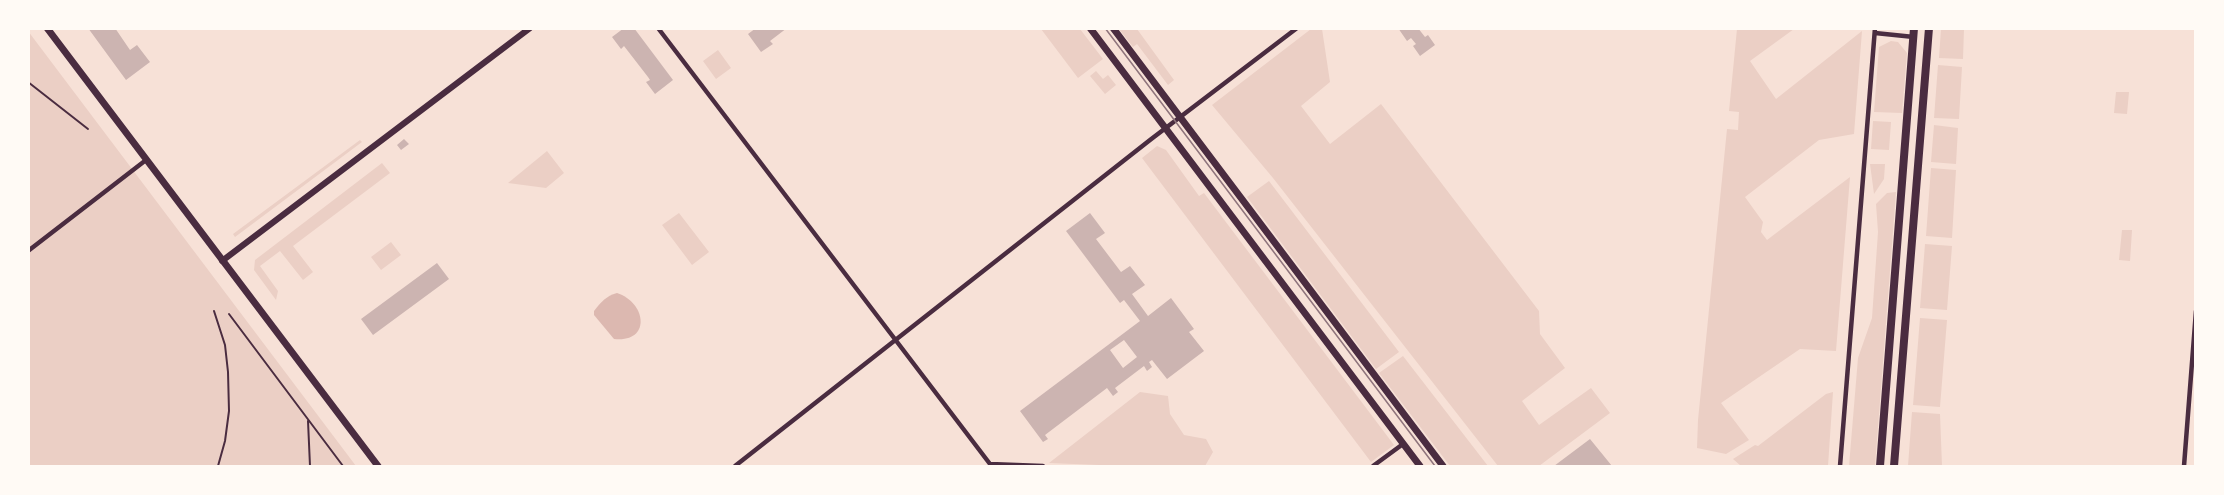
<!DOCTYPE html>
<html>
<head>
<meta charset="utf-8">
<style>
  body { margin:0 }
  #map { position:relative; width:2224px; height:495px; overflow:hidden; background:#f7e1d7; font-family:Rubik,sans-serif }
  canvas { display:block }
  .frame { position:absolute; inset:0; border:30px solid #fffaf5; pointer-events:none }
</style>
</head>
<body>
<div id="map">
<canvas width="2224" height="495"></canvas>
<div class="frame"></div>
</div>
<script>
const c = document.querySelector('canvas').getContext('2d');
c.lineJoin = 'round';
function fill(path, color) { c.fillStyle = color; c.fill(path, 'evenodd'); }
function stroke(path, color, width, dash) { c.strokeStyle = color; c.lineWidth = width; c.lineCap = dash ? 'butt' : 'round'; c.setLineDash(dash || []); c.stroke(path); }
fill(new Path2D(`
  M1041,29H1080L1103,59L1078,78Z
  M1119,29H1137L1174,80L1168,85L1137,44L1133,47Z
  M1311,29H1322L1330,82L1301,106L1330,144L1381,104L1539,311L1540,334L1565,368L1522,401L1539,425L1591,388L1610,413L1539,466H1498L1273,178L1212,105Z
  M1737,29H1794L1750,61L1776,99L1862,31L1854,134L1819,140L1745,197L1763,222L1761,232L1767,240L1850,177L1836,351L1800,349L1721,403L1749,440L1726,454L1697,448L1698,420L1727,129L1738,130L1739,112L1729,111Z
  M1941,29H1964L1963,59L1939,58Z
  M28,31L356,466H29Z
  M1891,41L1898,42L1907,53L1902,113L1874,112L1879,47Z
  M718,50L731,68L716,79L703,61Z
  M1938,65L1962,67L1959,119L1934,118Z
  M1096,71L1103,79L1108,75L1116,85L1105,94L1090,76Z
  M2116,92H2129L2127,114L2114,113Z
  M1873,121L1891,122L1889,150L1871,149Z
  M1934,125L1958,128L1956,164L1931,162Z
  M360,140L362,142L235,237L233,234Z
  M1157,146L1166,150L1199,196L1204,193L1394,445L1371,462L1142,158Z
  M547,151L564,173L546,188L508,183Z
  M382,163L390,173L293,246L313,272L303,280L280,251L260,266L278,291L276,300L254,270L255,260Z
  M1870,164H1885L1884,179L1874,194Z
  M1931,168L1956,170L1952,238L1926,236Z
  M1269,181L1399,352L1376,369L1247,197Z
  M1896,192L1875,466H1849L1858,358L1872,318L1878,232L1876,204L1887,193Z
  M679,213L709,252L692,265L662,225Z
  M2122,230H2132L2130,261L2119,260Z
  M391,242L401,255L381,270L371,257Z
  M1925,244L1952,246L1947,310L1920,308Z
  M1920,318L1947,320L1940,407L1913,405Z
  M1403,356L1488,466H1450L1379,373Z
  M1140,392L1168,396L1170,414L1184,435L1206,439L1213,452L1205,466H1124L1049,463Z
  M1833,392L1828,466H1741L1733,459L1755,445L1758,446L1826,394Z
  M1912,412L1940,414L1942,466H1908Z`), '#ebcfc5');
fill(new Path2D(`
  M617,293C647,303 651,343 614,339L594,315V311C601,302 606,296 617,293Z`), '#dcb8b0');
fill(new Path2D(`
  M88,28H115L130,50L137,45L150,62L126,80Z
  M624,28H634L673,80L655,94L646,82L650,80L648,77L624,46L621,49L612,37Z
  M756,28H787L770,41L773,44L761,52L748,34Z
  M1398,28H1418L1425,37L1428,35L1435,45L1420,56L1413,46L1416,44L1411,38L1407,41Z
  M404,139L409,144L401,150L397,145Z
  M1090,213L1105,233L1096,239L1121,272L1130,266L1145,285L1132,294L1148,316L1171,298L1194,329L1189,332L1204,351L1167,379L1152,360L1149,362L1152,367L1147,371L1144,366L1115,388L1118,392L1113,396L1107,388L1045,435L1048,439L1043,442L1020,411L1140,321L1124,300L1120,303L1066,231ZM1124,340L1137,357L1123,368L1110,350Z
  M437,263L449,279L373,335L361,319Z
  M1590,439L1612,466H1554Z`), '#ccb4b1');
stroke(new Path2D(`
  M28,82L88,129
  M214,311L225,345L228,372L229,411L225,441L218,466
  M229,314L343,466
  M308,421L310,466`), '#4a2c40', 2);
stroke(new Path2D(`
  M658,28L990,464L1043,466
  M1875,33L1914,37
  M28,251L146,160
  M735,466L1150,140L1297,28
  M1373,466L1403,444
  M1840,466L1875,28
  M2184,466L2196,311`), '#4a2c40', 4.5);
stroke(new Path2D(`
  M222,261L530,28`), '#4a2c40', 6);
stroke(new Path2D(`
  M47,28L378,466
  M1090,28L1420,466
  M1113,28L1443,466`), '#4a2c40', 7);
stroke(new Path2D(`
  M1880,466L1914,28
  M1894,466L1929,28`), '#4a2c40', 8);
stroke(new Path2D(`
  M1105,28L1435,466`), '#8f747c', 1.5);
</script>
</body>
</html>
